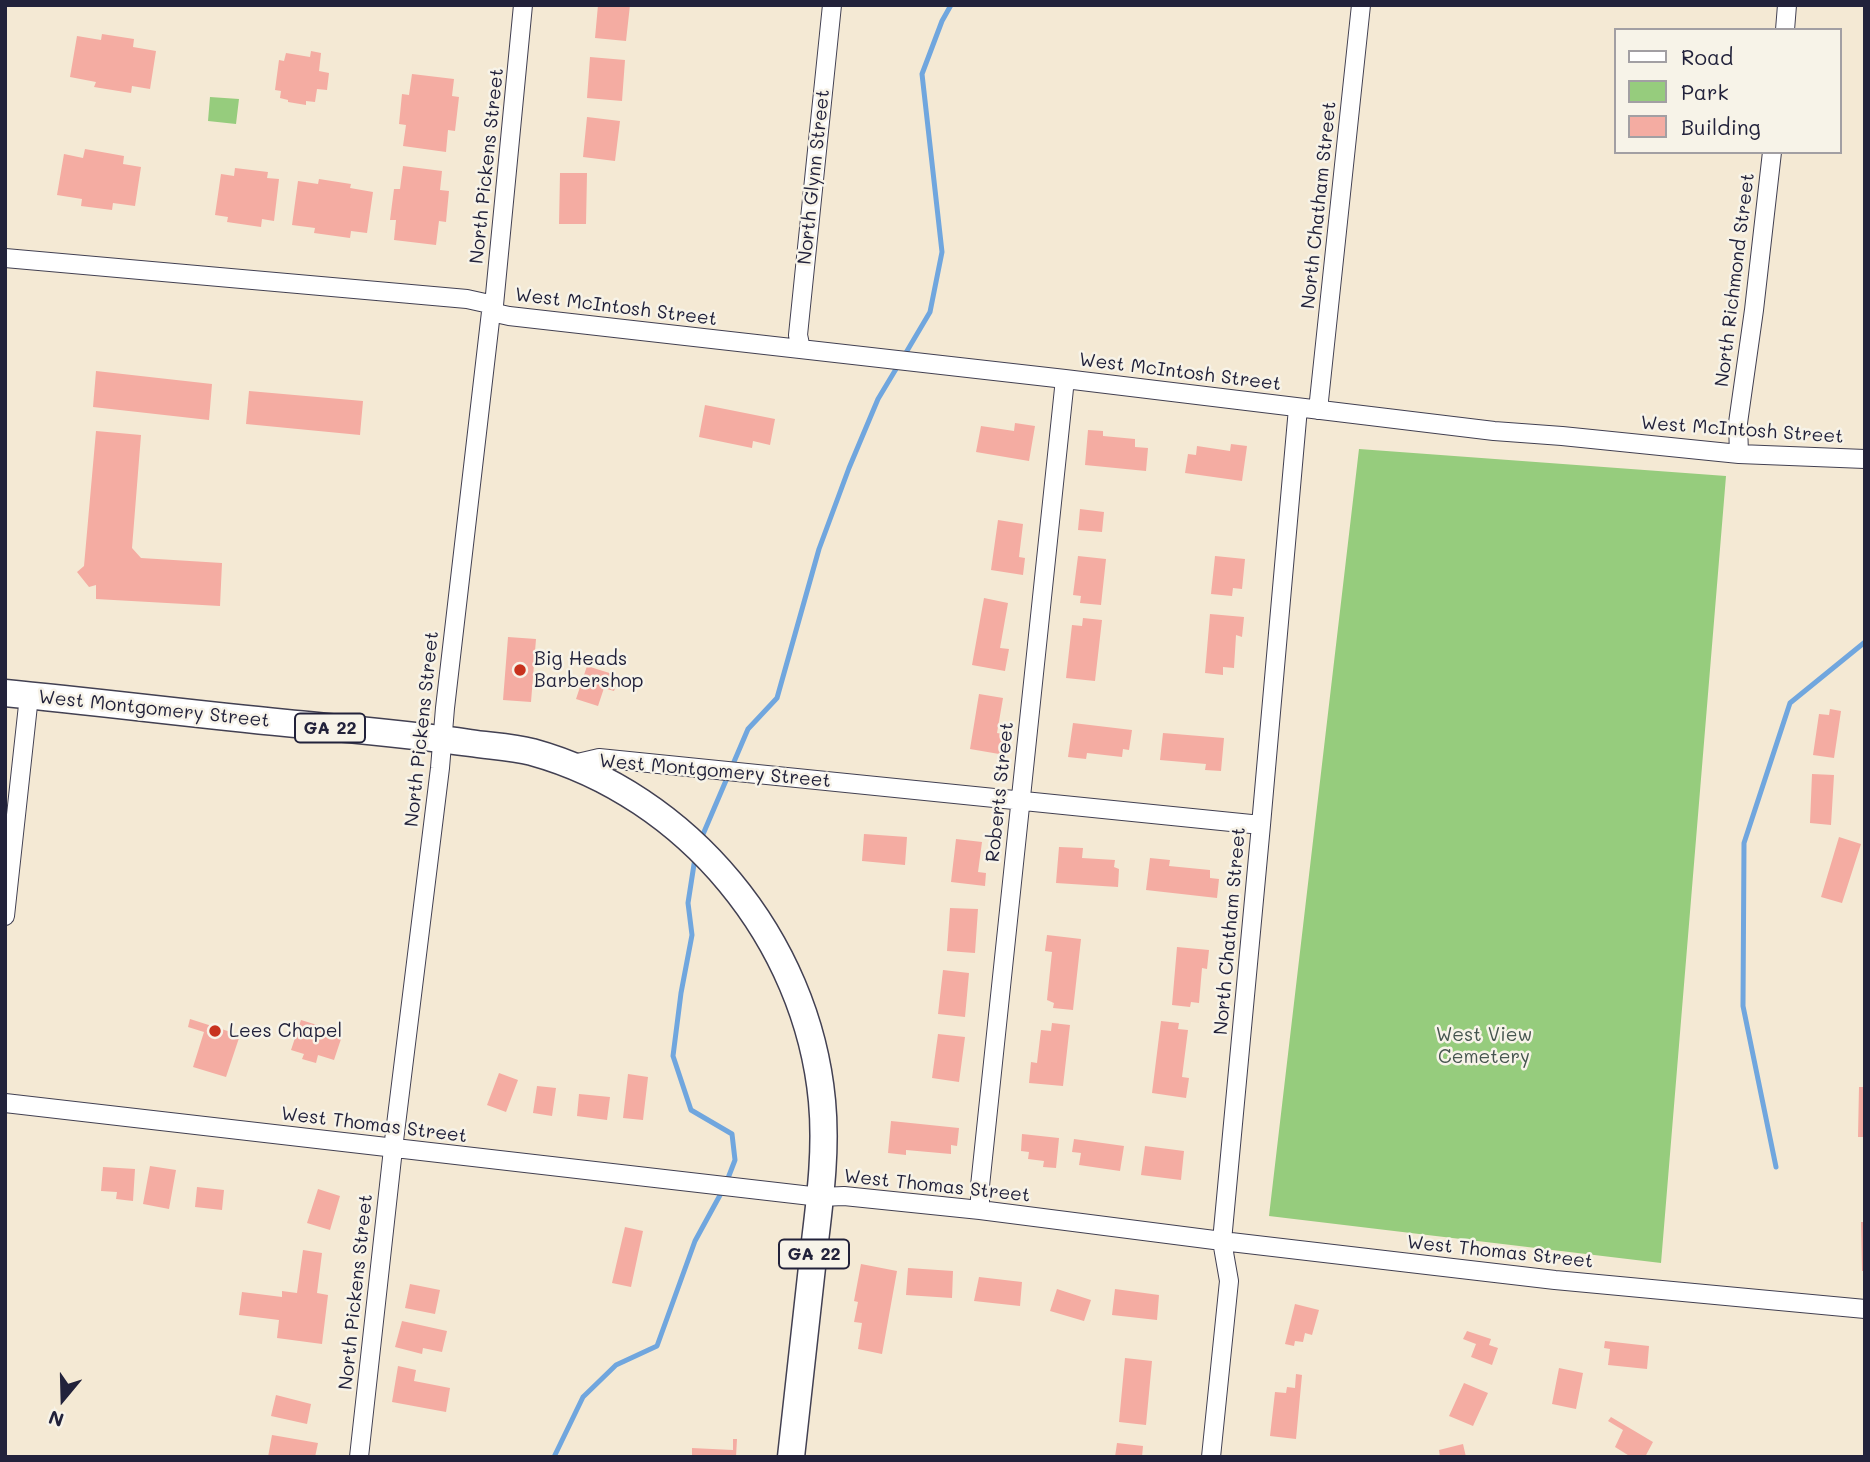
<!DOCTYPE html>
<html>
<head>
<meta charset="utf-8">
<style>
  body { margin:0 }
  #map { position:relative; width:1870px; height:1462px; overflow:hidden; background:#f4e9d4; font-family:Mali,sans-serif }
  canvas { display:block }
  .frame { position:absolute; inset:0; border:7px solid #22223b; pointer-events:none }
  .legend { position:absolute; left:1614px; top:28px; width:228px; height:126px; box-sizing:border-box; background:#f7f3e8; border:2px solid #a29fa3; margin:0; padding:9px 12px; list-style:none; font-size:21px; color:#22223b }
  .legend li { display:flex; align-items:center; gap:14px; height:35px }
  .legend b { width:35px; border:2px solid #a29fa3 }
  .north { position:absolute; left:28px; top:1364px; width:70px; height:70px; -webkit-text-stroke:5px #f7f3e8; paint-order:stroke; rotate:199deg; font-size:19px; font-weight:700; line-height:28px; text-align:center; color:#22223b }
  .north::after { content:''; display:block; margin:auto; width:24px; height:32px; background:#22223b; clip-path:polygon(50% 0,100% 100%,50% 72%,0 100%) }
</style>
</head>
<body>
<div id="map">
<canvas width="1870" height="1462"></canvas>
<div class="frame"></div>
<ul class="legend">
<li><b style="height:9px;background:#fff"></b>Road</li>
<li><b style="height:19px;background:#96cc7d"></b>Park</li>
<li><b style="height:19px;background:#f4aca2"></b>Building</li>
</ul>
<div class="north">N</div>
</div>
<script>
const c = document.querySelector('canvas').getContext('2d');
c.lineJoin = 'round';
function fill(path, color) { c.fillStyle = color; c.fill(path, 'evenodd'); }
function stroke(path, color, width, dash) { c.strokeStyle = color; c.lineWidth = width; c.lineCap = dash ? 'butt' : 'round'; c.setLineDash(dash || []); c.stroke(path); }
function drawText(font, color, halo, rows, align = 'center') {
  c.font = font + ' Mali,sans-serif'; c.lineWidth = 5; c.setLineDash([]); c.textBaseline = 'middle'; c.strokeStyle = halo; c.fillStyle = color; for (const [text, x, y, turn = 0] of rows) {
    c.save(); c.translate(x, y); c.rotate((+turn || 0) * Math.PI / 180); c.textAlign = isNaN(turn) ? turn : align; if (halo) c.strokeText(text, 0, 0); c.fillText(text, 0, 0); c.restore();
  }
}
fill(new Path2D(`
  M210,97L239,99L236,124L208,121Z
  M1359,449L1726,476L1661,1263L1269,1216Z`), '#96cc7d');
stroke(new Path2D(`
  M904,356L930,312L942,252L922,74L942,21L951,5
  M701,839L748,729L777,698L819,549L849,468L878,399L899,364
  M1776,1167L1743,1006L1744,843L1790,703L1865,642
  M554,1457L583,1397L616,1365L657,1346L695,1241L725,1186L735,1160L732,1134L691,1110L673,1056L681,993L692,935L688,903L695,858`), '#70a6de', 5);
fill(new Path2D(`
  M598,5H630L626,41L595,38Z
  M102,34L134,39L133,47L156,51L150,89L132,86L131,93L94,87L96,82L70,77L77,36L101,40Z
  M311,51L321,53L319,71L329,73L327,90L317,89L315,102L306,101V105L288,102V100L280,98L281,91L275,90L279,60L284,61L286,53L310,57Z
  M590,57L625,60L622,101L587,98Z
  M412,74L454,79L452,96L459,97L455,131L448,130L446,152L403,146L406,125L399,124L402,94L409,95Z
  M587,117L620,121L615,161L583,157Z
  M85,149L124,156L123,164L141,167L135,206L113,203L112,210L81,206L82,199L57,195L64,154L83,158Z
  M403,166L442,171L440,190L449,191L446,222L439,221L436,245L394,240L396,220H390L394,189H400Z
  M235,168L268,172L267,178L279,179L274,221L262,219L261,227L227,222L228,217L215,215L221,174L234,176Z
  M560,173H587L586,224H559Z
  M319,179L351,184L350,188L373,192L367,233L351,231L350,238L314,233L315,228L292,225L298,181L318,184Z
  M96,371L212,384L209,420L93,407Z
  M249,391L363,401L360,435L246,424Z
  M705,405L775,419L770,445L753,441L752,448L699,437Z
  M1015,423L1035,426L1029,461L976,452L981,426L1014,431Z
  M1088,430L1103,431V436L1135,439V447L1148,448L1146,471L1085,465Z
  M96,431L141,435L132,548L141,558L222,563L220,606L96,599V585L89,587L77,572L84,566Z
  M1231,444L1247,446L1242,481L1185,473L1188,454L1196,455L1197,446L1230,451Z
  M1080,509L1104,512L1102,532L1078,530Z
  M998,520L1023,524L1019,557L1025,558L1023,575L991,570Z
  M1078,556L1106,559L1101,605L1080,603L1081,596L1073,595Z
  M1215,556L1245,559L1242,589L1233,588L1232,596L1211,594Z
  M984,598L1008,603L1000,648L1009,649L1005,671L972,665Z
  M1210,614L1244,617L1242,637L1236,635L1234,668L1223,667V675L1205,673Z
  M1083,618L1102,620L1095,681L1066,678L1072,625L1082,626Z
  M508,637L536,639L531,702L503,700Z
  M587,666L619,676L614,691L604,688L598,706L576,699Z
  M979,694L1003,698L997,733L1008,735L1005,755L970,749Z
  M1830,709L1841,711L1834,758L1813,755L1819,714L1829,715Z
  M1073,723L1132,730L1129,750L1123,749L1122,757L1087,753L1086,759L1068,757Z
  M1163,733L1224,738L1221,771L1205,770L1206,764L1160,760Z
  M1812,774L1834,775L1831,825L1810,823Z
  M864,834L907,837L905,865L862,861Z
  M1839,837L1861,844L1842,903L1821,897Z
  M956,839L982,842L978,872L986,873L985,886L951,882Z
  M1059,847L1083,848L1082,858L1115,860L1114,867L1119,869L1118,887L1056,883Z
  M1150,858L1170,860L1169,866L1210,870V878L1219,879L1217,898L1146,890Z
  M950,908L978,909L975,953L947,951Z
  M1047,935L1081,939L1073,1010L1053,1008L1054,1003L1047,1000L1052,952L1045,951Z
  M1177,947L1209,950L1207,969L1202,968L1199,1003L1191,1002L1190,1007L1172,1005Z
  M943,970L969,973L965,1017L938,1014Z
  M190,1019L240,1035L226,1077L193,1067L204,1032L188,1027Z
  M301,1020L343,1033L334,1060L318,1055L316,1063L302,1059L304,1054L291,1050Z
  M1161,1021L1179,1023L1178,1029L1188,1030L1182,1077L1189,1078L1186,1098L1152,1093Z
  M1052,1023L1070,1025L1063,1086L1029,1083L1031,1062L1037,1063L1041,1030L1051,1031Z
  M938,1034L965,1037L959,1082L932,1078Z
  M499,1073L518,1080L506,1112L487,1105Z
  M628,1074L648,1077L643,1120L623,1118Z
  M537,1086L556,1088L552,1116L533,1113Z
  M1859,1087H1865V1137H1858Z
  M579,1094L610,1097L607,1120L577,1116Z
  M891,1121L959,1128L957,1146L951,1145V1154L906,1150V1155L888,1153Z
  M1022,1134L1059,1138L1056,1168L1043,1167L1044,1161L1028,1159L1029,1152L1021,1151Z
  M1074,1139L1124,1146L1120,1171L1079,1165L1081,1153L1072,1152Z
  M1145,1146L1184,1151L1181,1180L1141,1175Z
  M150,1166L176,1170L169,1209L143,1204Z
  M103,1167L135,1169L133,1201L116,1199L117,1192L101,1191Z
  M197,1187L224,1190L222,1210L195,1207Z
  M318,1189L340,1196L330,1230L307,1223Z
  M1861,1222H1865V1271H1862Z
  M625,1227L643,1231L631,1287L612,1283Z
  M303,1250L322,1253L317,1293L328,1295L322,1344L277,1338L279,1320L239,1315L242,1292L282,1297V1291L297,1293Z
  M861,1264L897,1271L882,1354L858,1349L862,1323L854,1322L858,1302L854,1301Z
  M908,1268L953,1271L952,1298L906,1295Z
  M979,1277L1022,1282L1020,1306L974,1301Z
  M410,1284L440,1290L435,1314L405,1308Z
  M1057,1289L1091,1300L1084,1321L1050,1311Z
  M1115,1289L1159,1295L1157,1320L1112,1315Z
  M1295,1304L1319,1310L1312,1335L1305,1333L1303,1342L1295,1341L1294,1346L1285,1344Z
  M402,1321L447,1331L442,1352L423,1348L422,1354L395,1347Z
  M1467,1331L1491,1339L1489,1345L1498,1348L1492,1365L1471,1357L1476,1344L1463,1339Z
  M1605,1341L1649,1346L1647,1369L1608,1365L1610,1349L1604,1348Z
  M1125,1358L1152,1361L1146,1425L1119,1422Z
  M398,1366L416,1370L414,1381L450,1388L446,1412L392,1402Z
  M1559,1368L1583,1373L1576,1409L1552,1404Z
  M1296,1374L1302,1375L1296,1439L1270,1436L1275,1392L1286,1393L1287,1387L1295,1388Z
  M1464,1383L1488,1393L1473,1426L1449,1416Z
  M276,1395L311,1404L307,1424L271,1416Z
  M1611,1417L1653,1442L1645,1457H1631L1615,1447L1623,1430L1608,1421Z
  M272,1435L318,1443L315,1457H268Z
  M733,1439H737L736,1457H692V1448L733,1450Z
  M1117,1443L1143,1446L1142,1457H1115Z
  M1463,1444L1466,1457H1440L1439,1450Z`), '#f4aca2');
const minor = new Path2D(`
  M1785,30L1787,5
  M5,258L467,299L494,305
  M491,312L509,316L1065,379L1494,431L1562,436L1739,454L1865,459
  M801,349L798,335L832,5
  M1318,410L1361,5
  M1739,454L1738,423L1754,310L1772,152
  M569,765L599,758L1261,825
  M5,916L29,696
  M5,1103L820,1197L844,1196L980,1210L1222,1241L1555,1280L1865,1309
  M980,1210V1186L1065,379
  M359,1457L393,1149L440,768L445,708L491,312L494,305L523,5
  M1211,1457L1229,1281L1222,1241L1261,825L1298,408`);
const primary = new Path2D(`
  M5,693C99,702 192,714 286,723C347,729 409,734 470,743C490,746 512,747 532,752C688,795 807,940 822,1101C827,1154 819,1206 813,1258C806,1325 798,1391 791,1457`);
stroke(minor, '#424052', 20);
stroke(primary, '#424052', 29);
stroke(minor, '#fff', 18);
stroke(primary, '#fff', 26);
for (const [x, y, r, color] of [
  [520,670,7,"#c8321e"],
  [215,1031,7,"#c8321e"]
]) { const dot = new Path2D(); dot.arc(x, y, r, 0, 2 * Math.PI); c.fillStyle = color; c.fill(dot); stroke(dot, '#f7f3e8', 2.5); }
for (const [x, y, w] of [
  [330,728,70],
  [814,1254,70]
]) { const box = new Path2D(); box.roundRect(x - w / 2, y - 14.5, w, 29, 5); c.fillStyle = '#f7f3e8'; c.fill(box); stroke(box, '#22223b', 2); }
drawText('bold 18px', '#22223b', null, [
  ["GA 22",330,728],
  ["GA 22",814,1254]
]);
drawText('19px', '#22223b', '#f7f3e8', [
  ["North Pickens Street",487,166,-84],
  ["North Glynn Street",814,177,-84],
  ["North Chatham Street",1319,205,-84],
  ["North Richmond Street",1735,280,-83],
  ["West McIntosh Street",616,307,7],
  ["West McIntosh Street",1180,372,7],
  ["West McIntosh Street",1742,430,4],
  ["West Montgomery Street",154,709,6],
  ["North Pickens Street",422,729,-84],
  ["West Montgomery Street",715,771,5],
  ["Roberts Street",1000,792,-84],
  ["North Chatham Street",1230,931,-85],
  ["West Thomas Street",374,1125,7],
  ["West Thomas Street",937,1186,6],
  ["West Thomas Street",1500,1252,6],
  ["North Pickens Street",356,1292,-84]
]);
drawText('19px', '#22223b', '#f7f3e8', [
  ["Big Heads",534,659],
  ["Barbershop",534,681],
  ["Lees Chapel",229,1031]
], 'left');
drawText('19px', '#45554f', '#f7f3e8', [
  ["West View",1484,1035],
  ["Cemetery",1484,1057]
]);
</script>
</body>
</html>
